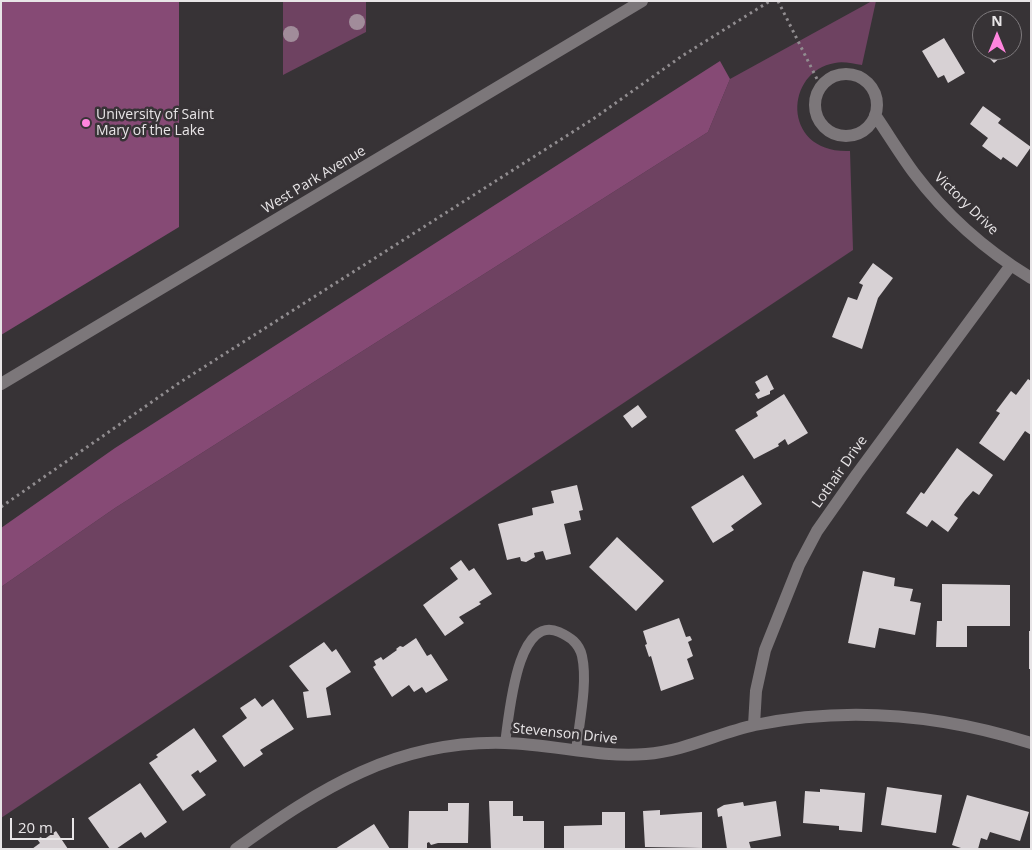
<!DOCTYPE html>
<html>
<head>
<meta charset="utf-8">
<style>
  body { margin:0 }
  #map { position:relative; width:1032px; height:850px; overflow:hidden; background:#373336; font-family:"Open Sans",sans-serif }
  canvas { display:block }
  .frame { position:absolute; inset:0; border:2px solid #e8e5e7; pointer-events:none }
  .north { position:absolute; left:972px; top:10px; width:50px; height:50px; box-sizing:border-box; background:#373336; border:1px solid #7e7a7d; border-radius:50%; rotate:0deg; font-size:14px; font-weight:700; line-height:20px; text-align:center; color:#e8e5e7 }
  .north::after { content:''; display:block; margin:auto; width:18px; height:22px; background:#ff85de; clip-path:polygon(50% 0,100% 100%,50% 72%,0 100%) }
  .scale { position:absolute; left:10px; top:818px; width:64px; height:22px; box-sizing:border-box; border:2px solid #e8e5e7; border-top:0; padding-left:6px; font-size:15px; line-height:18px; white-space:nowrap; color:#e8e5e7; -webkit-text-stroke:4px #373336; paint-order:stroke }
</style>
</head>
<body>
<div id="map">
<canvas width="1032" height="850"></canvas>
<div class="frame"></div>
<div class="north">N</div>
<div class="scale">20 m</div>
</div>
<script>
const c = document.querySelector('canvas').getContext('2d');
c.lineJoin = 'round';
function fill(path, color) { c.fillStyle = color; c.fill(path, 'evenodd'); }
function stroke(path, color, width, dash) { c.strokeStyle = color; c.lineWidth = width; c.lineCap = dash ? 'butt' : 'round'; c.setLineDash(dash || []); c.stroke(path); }
function drawText(font, color, halo, rows, align = 'center') {
  c.font = font + ' "Open Sans",sans-serif'; c.lineWidth = 5; c.setLineDash([]); c.textBaseline = 'middle'; c.strokeStyle = halo; c.fillStyle = color; for (const [text, x, y, turn = 0] of rows) {
    c.save(); c.translate(x, y); c.rotate((+turn || 0) * Math.PI / 180); c.textAlign = isNaN(turn) ? turn : align; if (halo) c.strokeText(text, 0, 0); c.fillText(text, 0, 0); c.restore();
  }
}
fill(new Path2D(`
  M283,1H366V32L283,75Z
  M872,1H876L862,65C854,64 843,61 835,63C784,71 781,154 850,151L853,250L1,818V587L115,508L708,132L730,79Z`), '#6e4261');
fill(new Path2D(`
  M1,1H179V227L1,335Z
  M720,61L730,79L708,132L115,508L1,587V528L115,448Z`), '#864a75');
fill(new Path2D(`
  M944,38L965,73L948,83L944,75L938,78L922,51Z
  M982,41V50H1009L994,63L977,45Z
  M983,106L1001,119L998,123L1031,147L1017,167L1003,157L1001,160L982,146L988,138L970,124Z
  M873,263L893,278L878,298L862,349L832,337L848,297L857,300L863,285L859,283Z
  M767,375L774,389L770,391V394L758,399L755,394L760,391L755,382Z
  M1028,379L1031,381V435L1025,431L1004,461L979,443L1000,413L996,411L1011,391L1016,395Z
  M784,394L808,433L788,445L785,439L778,444L779,446L754,459L735,430L758,416L756,412Z
  M638,405L647,417L632,428L623,416Z
  M957,448L993,475L979,495L973,491L965,500L954,515L958,518L948,532L932,520L927,527L906,513L921,492L924,494Z
  M743,475L762,504L731,526L734,530L713,543L691,507Z
  M577,485L583,510L579,511L581,520L564,524L571,554L546,560L543,551L534,553L535,557L526,562L521,561L520,557L507,560L498,524L533,515L532,508L554,503L551,491Z
  M617,537L664,581L636,611L589,567Z
  M461,560L469,571L474,568L492,594L479,602L481,604L459,617L464,623L445,636L423,605L458,579L450,568Z
  M863,571L895,578L894,586L913,589L910,601L921,603L915,635L879,628L875,648L848,643Z
  M942,584L1010,585V626H967V647H936L937,621H942Z
  M679,618L686,637L690,636L692,640L688,642L693,656L687,659L694,679L661,691L651,656L649,657L645,645L647,644L643,631Z
  M1029,631H1031V669H1029Z
  M416,638L427,656L431,654L448,680L426,693L422,687L414,692L409,685L392,697L373,667L376,665L374,661L381,657L383,660L397,650L396,649L400,646L403,647Z
  M324,642L332,652L336,649L351,672L326,688L331,715L307,718L303,692L309,691L289,666Z
  M255,698L262,707L273,699L294,729L260,750L263,754L244,767L222,736L247,718L240,708Z
  M194,728L217,761L200,773L198,770L191,775L206,795L183,811L149,763L158,757L156,755Z
  M140,783L167,822L145,838L141,832L116,849H110L88,818Z
  M887,787L942,795L936,833L881,825Z
  M820,789L865,793L862,832L839,830V826L803,823L805,791L820,792Z
  M967,795L1029,812L1020,841L990,832L987,840L981,838L978,849H964L952,845Z
  M489,801H513V816H523V821H544V849H491Z
  M776,801L781,836L749,842L751,849H727L722,816L718,817L717,809L724,805L743,802L744,806Z
  M448,803H469L468,843H438L431,845L429,842L427,843V849H408L409,811H448Z
  M660,810V815L702,812V848L645,847L643,811Z
  M602,812H625V849H564V826L602,825Z
  M374,824L390,849H335L346,842Z
  M56,831L68,849H32L40,843L37,839L41,837L43,840Z`), '#d7d1d4');
stroke(new Path2D(`
  M778,1L821,87
  M1,507L179,383L593,119L682,56L770,1`), '#918d90', 3, [2.5, 4]);
stroke(new Path2D(`
  M505,743C509,719 516,613 559,632C570,637 579,643 582,656C588,683 579,723 576,751`), '#7c777a', 10);
stroke(new Path2D(`
  M815 105a31 31 0 1 1 62 0a31 31 0 1 1-62 0Z
  M875,115C888,134 900,154 914,173C945,214 987,251 1031,278
  M754,725L756,691L765,650L799,565L817,531L857,474L1011,265
  M236,849C321,788 396,740 505,743C553,744 599,758 646,754C685,751 718,733 755,725C847,706 942,715 1031,743`), '#7c777a', 12);
stroke(new Path2D(`
  M1,384L642,1`), '#7c777a', 12);
c.fillStyle = '#a18c9a';
for (const [x, y] of [
  [357,22],
  [291,34]
]) { c.beginPath(); c.arc(x, y, 8, 0, 2 * Math.PI); c.fill(); }
for (const [x, y, r, color] of [
  [86,123,5,"#ff85de"]
]) { const dot = new Path2D(); dot.arc(x, y, r, 0, 2 * Math.PI); c.fillStyle = color; c.fill(dot); stroke(dot, '#373336', 2); }
drawText('14px', '#e8e5e7', '#373336', [
  ["University of Saint",96,115],
  ["Mary of the Lake",96,131]
], 'left');
drawText('14px', '#e8e5e7', '#373336', [
  ["West Park Avenue",314,180,-31],
  ["Victory Drive",966,204,44],
  ["Lothair Drive",840,472,-55],
  ["Stevenson Drive",565,734,6]
]);
</script>
</body>
</html>
